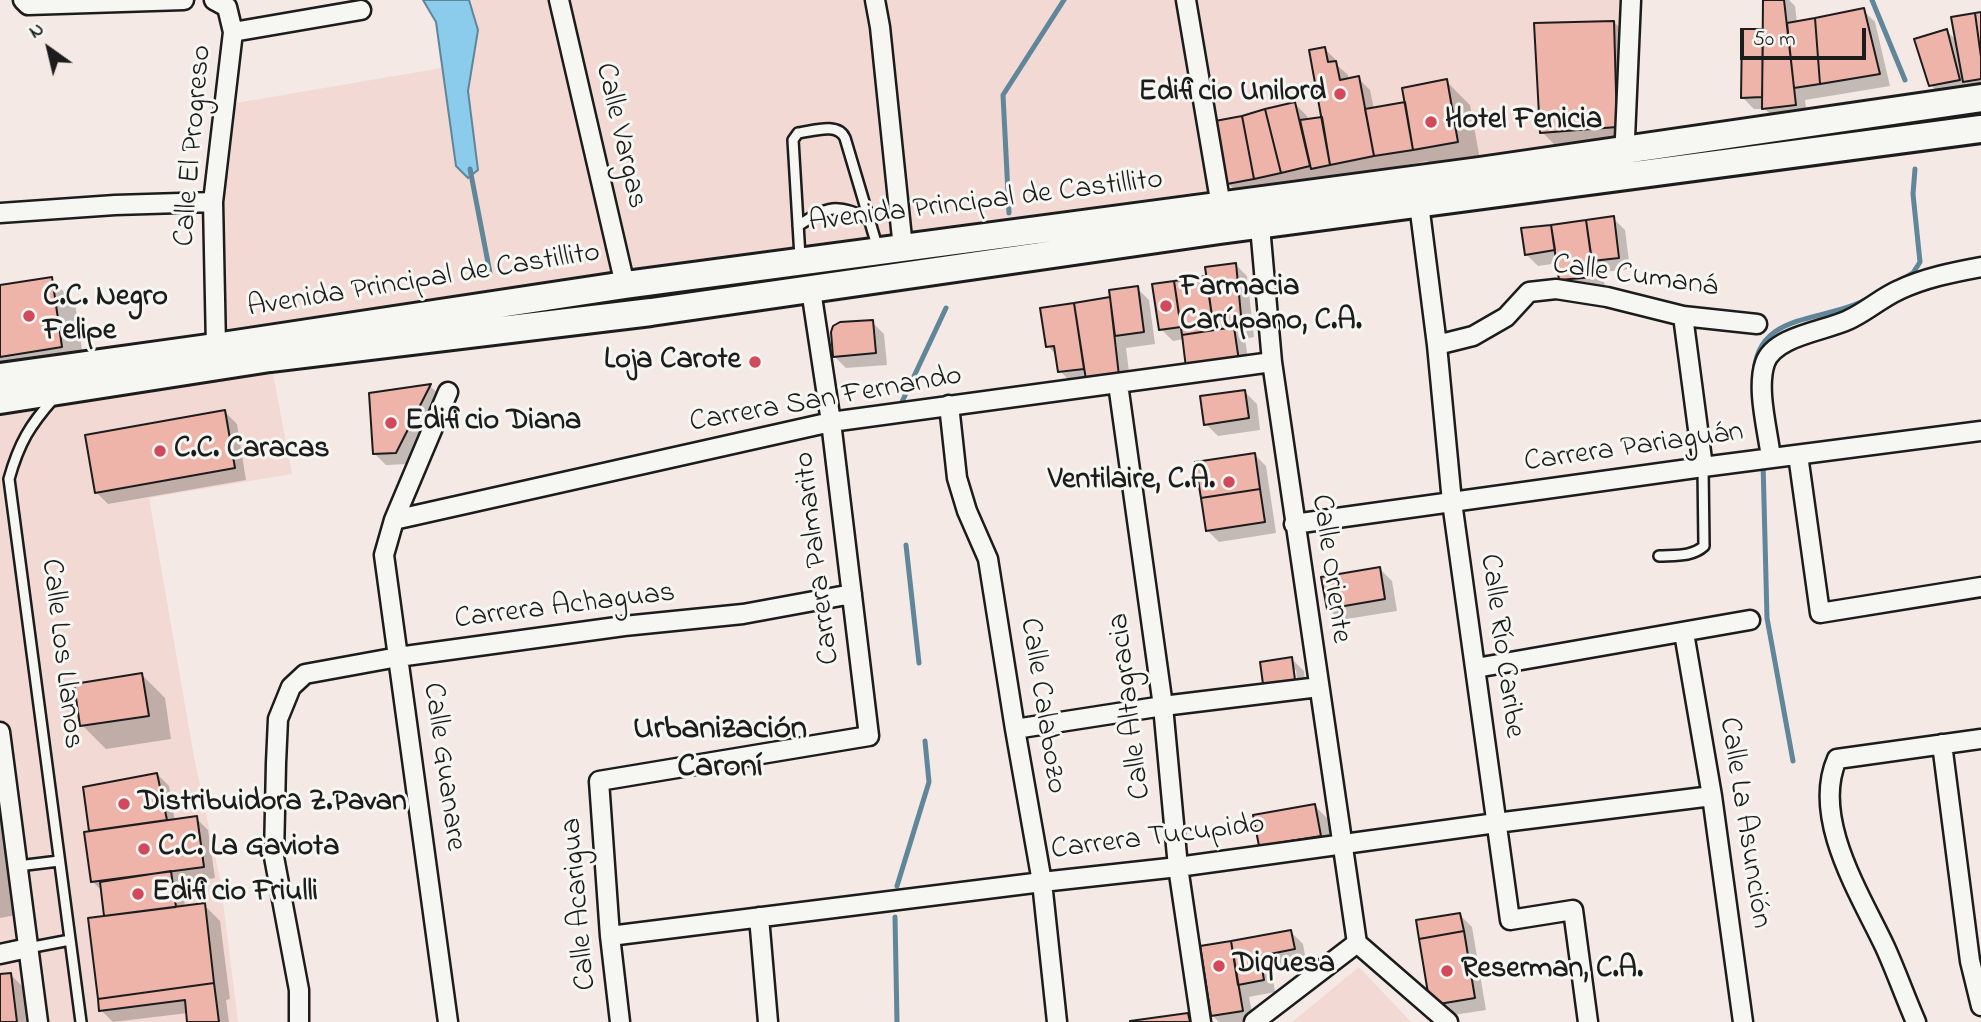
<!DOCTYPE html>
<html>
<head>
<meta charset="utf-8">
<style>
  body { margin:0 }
  #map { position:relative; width:1981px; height:1022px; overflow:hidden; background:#f4e9e4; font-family:"Indie Flower",sans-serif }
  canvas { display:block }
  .north { position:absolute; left:14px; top:14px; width:70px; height:70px; -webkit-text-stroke:5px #f6f6f2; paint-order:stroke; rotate:326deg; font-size:19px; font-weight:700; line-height:28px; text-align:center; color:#1c1c1c }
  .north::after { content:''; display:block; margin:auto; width:24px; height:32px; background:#1c1c1c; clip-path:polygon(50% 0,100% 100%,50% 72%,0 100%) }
  .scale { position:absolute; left:1740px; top:28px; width:126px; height:32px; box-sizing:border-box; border:4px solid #1c1c1c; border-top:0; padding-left:9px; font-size:21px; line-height:24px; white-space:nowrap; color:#1c1c1c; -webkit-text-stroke:5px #f6f6f2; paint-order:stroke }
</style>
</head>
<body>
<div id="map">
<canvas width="1981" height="1022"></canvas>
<div class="north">N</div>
<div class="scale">50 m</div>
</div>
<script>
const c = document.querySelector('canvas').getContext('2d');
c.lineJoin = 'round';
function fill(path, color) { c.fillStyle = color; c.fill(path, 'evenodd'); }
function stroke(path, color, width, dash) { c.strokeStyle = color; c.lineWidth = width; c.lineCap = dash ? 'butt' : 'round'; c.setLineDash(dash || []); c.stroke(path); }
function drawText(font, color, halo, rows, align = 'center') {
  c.font = font + ' "Indie Flower",sans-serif'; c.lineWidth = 6; c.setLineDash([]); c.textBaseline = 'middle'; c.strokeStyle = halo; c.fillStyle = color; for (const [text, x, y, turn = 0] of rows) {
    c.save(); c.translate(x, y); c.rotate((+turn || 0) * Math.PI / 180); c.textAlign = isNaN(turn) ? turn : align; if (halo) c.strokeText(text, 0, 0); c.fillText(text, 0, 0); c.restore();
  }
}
fill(new Path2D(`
  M469,0H1637L1635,149L218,347L224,105L442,68L456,166L478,169L468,91L478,30Z
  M270,358L292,474L149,498L194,757L220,879L238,1022H0V400Z
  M1359,967L1411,1022H1292Z`), '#f2d9d3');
const water = new Path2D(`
  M423,0H469L478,30L468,91L478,170L468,178L456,166L436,22Z`);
fill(water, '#8bccec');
stroke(water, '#5f8699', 2);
fill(new Path2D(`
  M1765,0H1789L1795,6L1797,23L1863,10L1875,22L1890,86L1805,100L1807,117L1776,120L1765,109H1754L1742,97L1765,30Z
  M1981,13V93H1976L1965,82L1967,87L1938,93L1931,85L1947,31L1957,41Z
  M1614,22L1626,34L1629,138L1554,144L1542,132Z
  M1325,49L1337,61V65L1348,75V80L1358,78L1370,90L1374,109L1407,104L1446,81L1470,105L1481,165L1439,173L1427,161L1325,180L1322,178L1241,196L1229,184L1295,104L1307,116L1308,121L1324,118Z
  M1613,218L1625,230L1630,269L1603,272L1605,289L1573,291L1561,279L1559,263L1538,266L1526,254L1523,230Z
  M1235,264L1247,276L1254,337L1245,339L1250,372L1184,339L1173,341L1161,329L1154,286L1208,278Z
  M51,279L75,303L85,370L0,383V287Z
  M1137,288L1149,300L1155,344L1126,348L1131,388L1072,383L1060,371L1057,356L1048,346L1042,309L1112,298Z
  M872,322L884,334L887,365L846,368L834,356Z
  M430,386L442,397L408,464L386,465L374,453L371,395Z
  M1245,392L1257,404L1260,430L1218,436L1206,424Z
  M225,412L237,424L246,480L108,504L96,492Z
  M1254,454L1266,466L1276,533L1219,542L1207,530Z
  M1380,569L1392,581L1397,611L1340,620L1328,608Z
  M1292,659L1304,671L1306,691L1277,696L1265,684ZM1292,670H1296L1298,688L1295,689Z
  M142,675L165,698L171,739L106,749L82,725Z
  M157,774L169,786L175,821L196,818L208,830L215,878L182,883L185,907L204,905L220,921L230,999L226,1000L229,1022H189L188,1013L113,1022L101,1010L106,918L103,892L93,882L91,833L85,788Z
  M1315,806L1327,818L1332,847L1272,857L1260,845Z
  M0,815L16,915L0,918Z
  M1460,915L1472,927L1486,1010L1453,1015L1430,992Z
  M1291,932L1303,944L1306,961L1271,967L1275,992L1249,997L1254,1022H1219L1213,1016L1202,948Z
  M10,974L22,986L26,1022H0V976Z`), '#0003');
stroke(new Path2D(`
  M1872,0L1905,80
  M470,169L490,273
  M1009,213L1003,95L1064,0
  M1898,282L1913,273L1920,262L1913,194L1915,169
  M1754,379C1753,311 1822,323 1865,300
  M901,404L946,308
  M1763,462L1767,618L1793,761
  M906,545L919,663
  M897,886L929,782L925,741
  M895,917L897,1022`), '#5f8699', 5);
const building = new Path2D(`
  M1763,0H1784L1796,105L1762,109Z
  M1864,8L1880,74L1820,84L1815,18Z
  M1981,12V57L1975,13Z
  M1975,13L1981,57V79L1963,82L1951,17Z
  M1815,18L1820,84L1794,88L1787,23Z
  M1614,21L1617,127L1540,133L1534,23Z
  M1742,29H1763L1762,97L1741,98Z
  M1947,29L1960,80L1929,86L1914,39Z
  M1325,47L1328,62L1336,61L1340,80L1359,76L1374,156L1330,165L1309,50Z
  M1447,79L1458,142L1413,150L1402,88Z
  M1295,102L1310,166L1281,173L1265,109Z
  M1405,102L1413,150L1374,156L1365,109Z
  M1265,109L1281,173L1254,179L1242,116Z
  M1242,116L1254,179L1227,184L1215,121Z
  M1322,117L1330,165L1311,169L1300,120Z
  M1614,216L1619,258L1592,261L1586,220Z
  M1586,220L1594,277L1559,280L1551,225Z
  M1551,225L1555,250L1525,255L1521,228Z
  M1236,263L1242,326L1214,330L1205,267Z
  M1206,276L1214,330L1182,335L1174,281Z
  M52,277L62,347L0,357V285Z
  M1174,281L1181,327L1159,330L1152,284Z
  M1138,286L1144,332L1115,336L1109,290Z
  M1110,297L1119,376L1086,380L1074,303Z
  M1074,303L1084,369L1058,372L1054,346L1046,347L1040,308Z
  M873,320L876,353L833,357L831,332L833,326L840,322Z
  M1234,327L1239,361L1186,368L1182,335Z
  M431,384L396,453L373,454L369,393Z
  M1245,390L1249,418L1204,425L1200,396Z
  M225,410L235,468L95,493L85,435Z
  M1255,453L1260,489L1201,498L1195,462Z
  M1260,489L1265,522L1206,531L1201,498Z
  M1380,567L1385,599L1327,609L1321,577Z
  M1292,657L1295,680L1263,684L1260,662Z
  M142,673L149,716L80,726L74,684Z
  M157,773L167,820L89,831L83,787Z
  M1315,804L1321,836L1259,846L1253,815Z
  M197,816L204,867L91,882L84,832Z
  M171,871L176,907L104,916L100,882Z
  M205,903L214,983L98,999L88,918Z
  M1460,913L1464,931L1419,939L1416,920Z
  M1291,930L1295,949L1260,956L1264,980L1238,985L1231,941Z
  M1464,931L1475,998L1439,1004L1428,993L1419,939Z
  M1231,941L1243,1011L1211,1016L1200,946Z
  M11,973L17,1022H0V974Z
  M214,983L219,1022H187L185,1000L99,1011L98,999Z
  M1188,1013L1190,1022H1130V1021Z`);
fill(building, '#eeb4aa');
stroke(building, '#1c1c1c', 2);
const lane = new Path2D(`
  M798,226C827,206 838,203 869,219
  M800,257L793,140L798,133C813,131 838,122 845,138L878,249
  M54,398C30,425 19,443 9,479L81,1022
  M1659,556C1675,555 1692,557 1704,546L1703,467
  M18,866L59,861
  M28,948L70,940`);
const street = new Path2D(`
  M23,0L28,5L184,0
  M214,0L227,7L233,32L213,202L216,347
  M559,0L625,285
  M875,0L880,27L903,248
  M1186,0L1221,206
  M233,32L361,10
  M1624,161L1631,0
  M1419,204L1437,345L1452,502L1510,920L1573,910L1588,1022
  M0,213L115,205L213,202
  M1259,215L1272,362L1357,943
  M1683,316L1703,467
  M1437,345L1473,336L1506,317L1529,292L1556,289L1607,297L1683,316L1757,324
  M1118,384L1163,706L1178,867L1201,1022
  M448,392L394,520L384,555L448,1022
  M949,405L957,478L967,511L988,559L1015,729L1042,882L1057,1022
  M1798,455L1820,613L1981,587
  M1771,458C1768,431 1756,389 1765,363C1774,336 1825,331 1848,320C1866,312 1881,298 1899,290C1924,278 1954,272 1981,267
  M394,520L831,422L1272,362
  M1294,524L1703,467L1981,431
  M1684,633L1712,796L1743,1022
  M1476,668L1750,620
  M1015,729L1163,706L1319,687
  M0,732L38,1022
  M1942,744L1970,961L1981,1006
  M759,917L768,1022
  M610,936L1042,882L1178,867L1496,823L1712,796
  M1357,943L1448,1022
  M0,954L28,948
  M299,1022V990L274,857L276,763L278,719L291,687L305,674L398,657L624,626L743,614L852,594
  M620,1022L610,936L599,781L869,736L831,422L811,290
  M1254,1022L1357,943
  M1916,1022C1905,997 1896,971 1885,947C1860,894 1811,818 1837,759L1981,739`);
const secondary = new Path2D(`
  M0,377L216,347L625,285L1480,171L1981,98
  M0,400L270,358L651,312L1220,230L1981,129`);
stroke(lane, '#1c1c1c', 14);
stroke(street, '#1c1c1c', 23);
stroke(secondary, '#1c1c1c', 32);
stroke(lane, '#f6f6f2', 9);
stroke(street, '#f6f6f2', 18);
stroke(secondary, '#f6f6f2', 26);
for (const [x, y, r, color] of [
  [1340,94,7,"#d1495b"],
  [1431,122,7,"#d1495b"],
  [1166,306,7,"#d1495b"],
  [29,316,7,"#d1495b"],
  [755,362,7,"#d1495b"],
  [391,423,7,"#d1495b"],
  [160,451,7,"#d1495b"],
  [1229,482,7,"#d1495b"],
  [124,804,7,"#d1495b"],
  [144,849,7,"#d1495b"],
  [138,894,7,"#d1495b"],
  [1219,966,7,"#d1495b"],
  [1447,971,7,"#d1495b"]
]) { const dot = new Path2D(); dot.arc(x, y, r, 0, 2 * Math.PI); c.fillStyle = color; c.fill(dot); stroke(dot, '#f6f6f2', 2.5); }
drawText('bold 30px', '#1c1c1c', '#f6f6f2', [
  ["Edificio Unilord",1326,94,"right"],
  ["Hotel Fenicia",1445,122],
  ["Farmacia",1180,289],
  ["Carúpano, C.A.",1180,323],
  ["C.C. Negro",43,299],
  ["Felipe",43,333],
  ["Loja Carote",741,362,"right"],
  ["Edificio Diana",405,423],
  ["C.C. Caracas",174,451],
  ["Ventilaire, C.A.",1215,482,"right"],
  ["Distribuidora Z.Pavan",138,804],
  ["C.C. La Gaviota",158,849],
  ["Edificio Friulli",152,894],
  ["Diquesa",1233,966],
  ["Reserman, C.A.",1461,971]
], 'left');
drawText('30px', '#1c1c1c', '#f6f6f2', [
  ["Calle Vargas",619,136,77],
  ["Calle El Progreso",195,146,-85],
  ["Avenida Principal de Castillito",986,203,-7],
  ["Calle Cumaná",1635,278,8],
  ["Avenida Principal de Castillito",424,282,-9],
  ["Carrera San Fernando",826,401,-10],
  ["Carrera Pariaguán",1634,449,-8],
  ["Carrera Palmarito",819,558,-97],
  ["Calle Oriente",1329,569,82],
  ["Carrera Achaguas",565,608,-7],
  ["Calle Río Caribe",1500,646,82],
  ["Calle Los Llanos",60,654,83],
  ["Calle Calabozo",1041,706,81],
  ["Calle Altagracia",1132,706,-97],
  ["Calle Guanare",442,767,82],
  ["Calle La Asunción",1743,823,81],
  ["Carrera Tucupido",1158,839,-7],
  ["Calle Acarigua",581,904,-95]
]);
drawText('bold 33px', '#1c1c1c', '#f6f6f2', [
  ["Urbanización",720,732],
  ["Caroní",720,770]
]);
</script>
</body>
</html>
